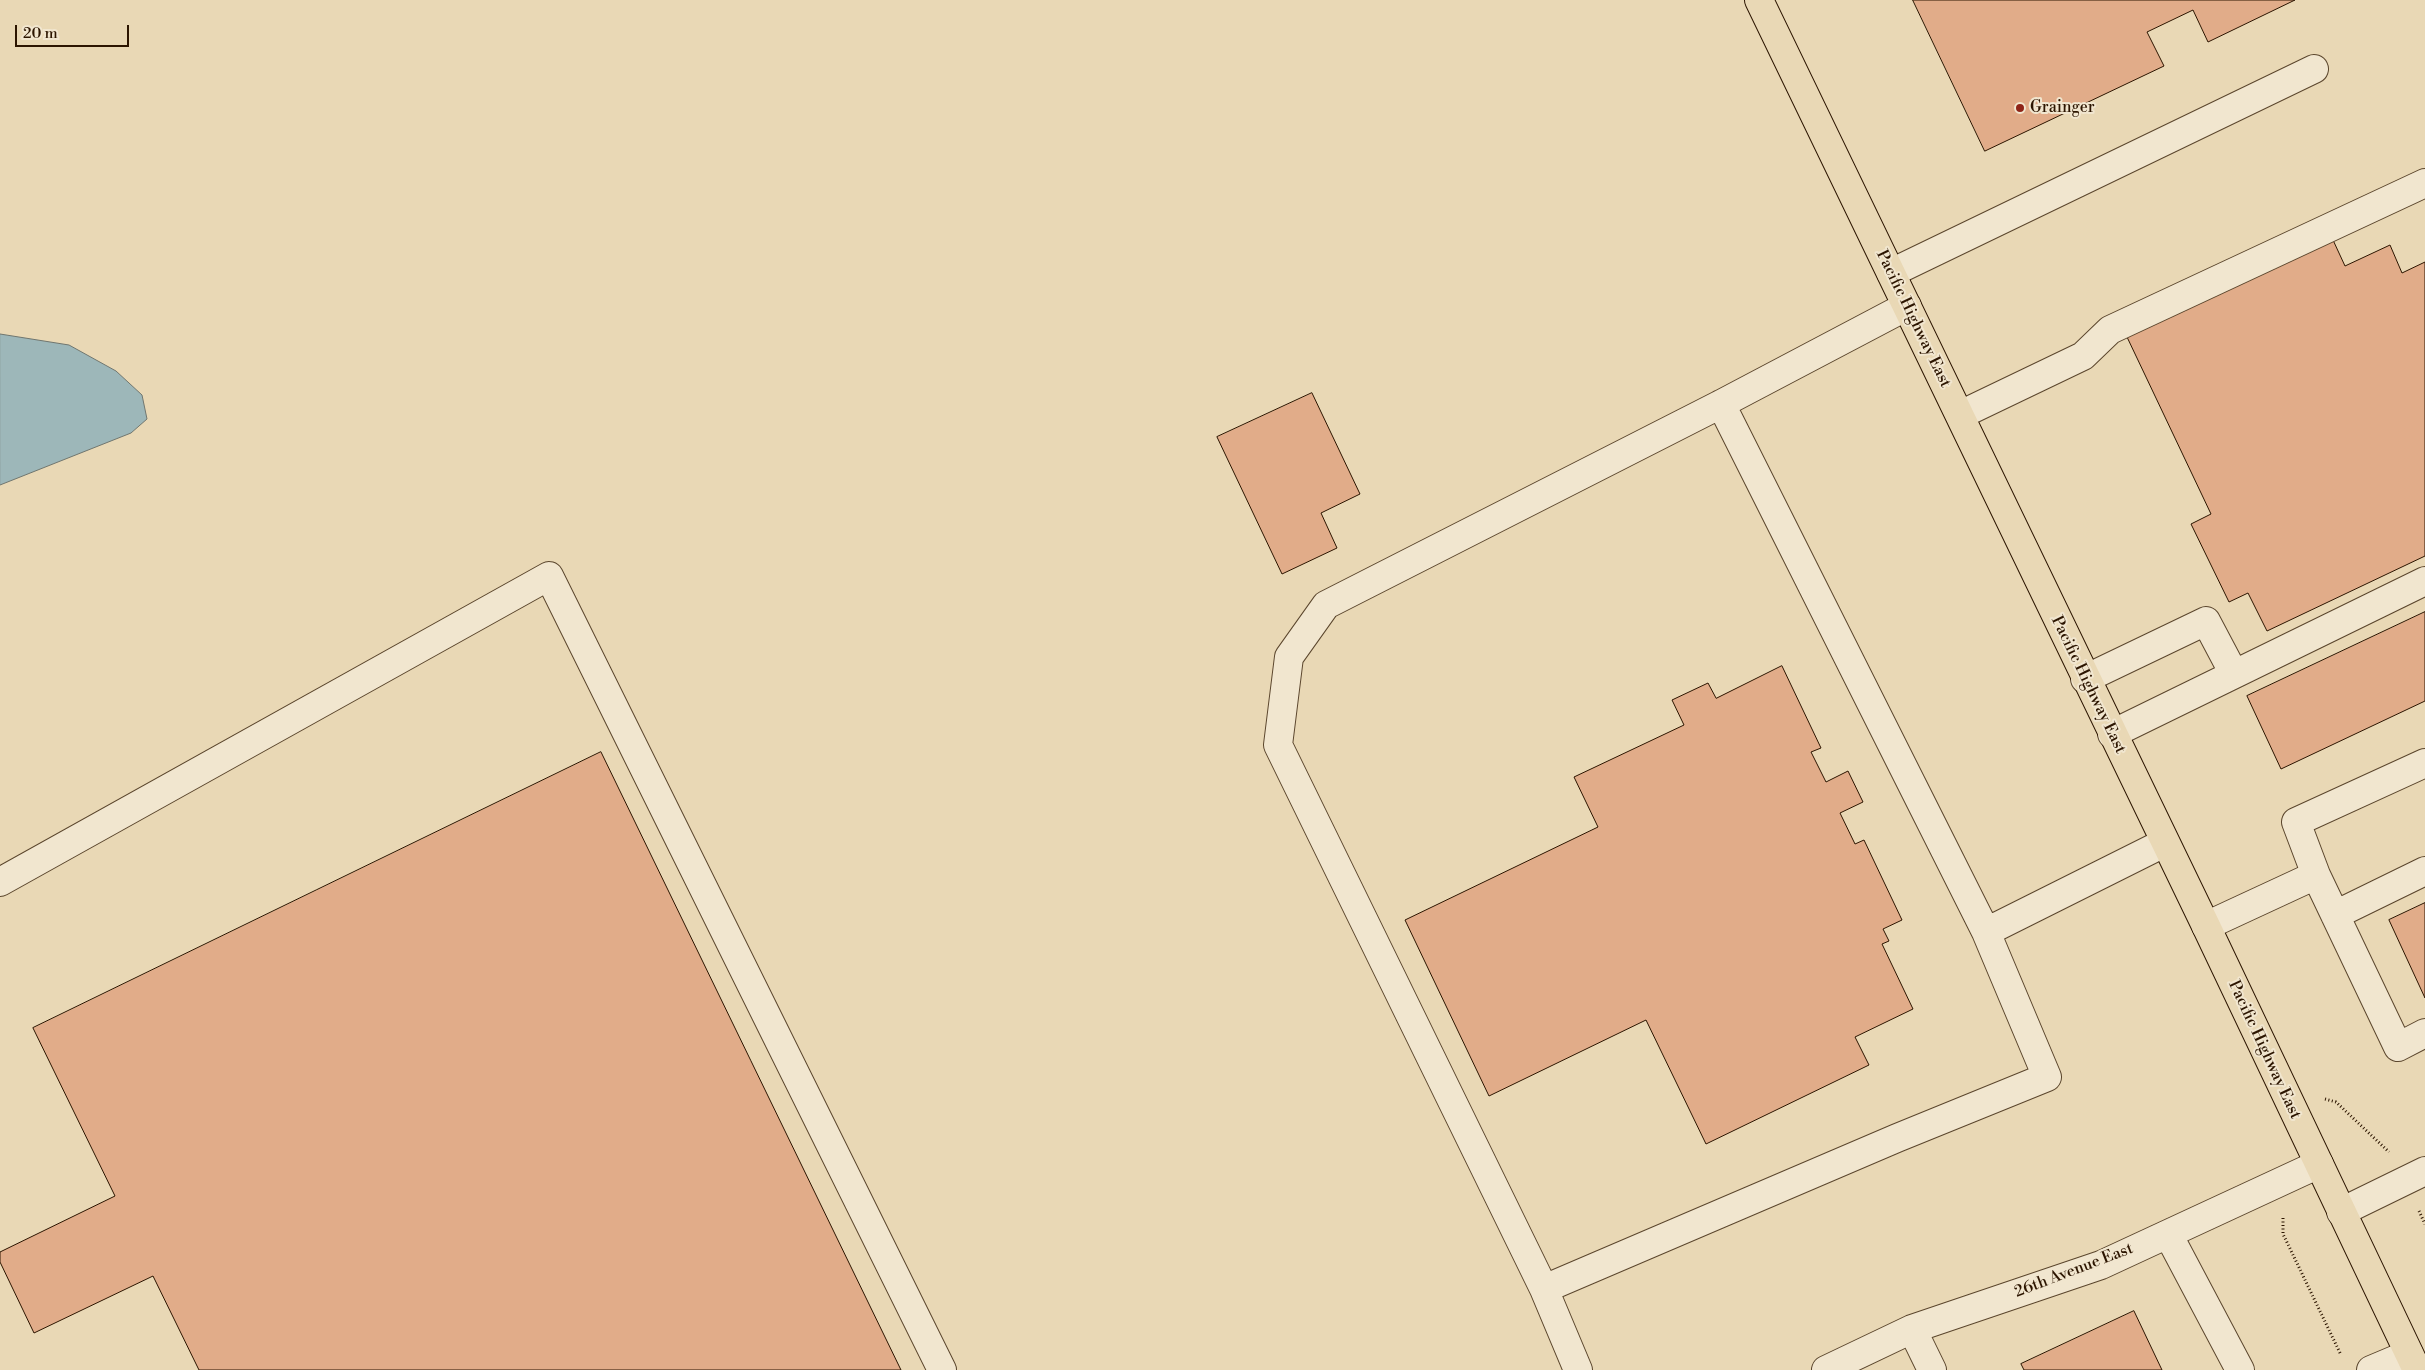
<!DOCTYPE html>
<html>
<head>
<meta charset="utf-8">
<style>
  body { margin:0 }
  #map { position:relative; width:2425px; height:1370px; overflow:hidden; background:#e9d8b5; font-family:"Libre Bodoni",serif }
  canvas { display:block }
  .scale { position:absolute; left:15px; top:25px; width:114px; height:22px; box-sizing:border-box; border:2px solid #2c1500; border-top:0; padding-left:6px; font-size:15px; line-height:18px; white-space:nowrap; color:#2c1500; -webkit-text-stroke:4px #f1e6cf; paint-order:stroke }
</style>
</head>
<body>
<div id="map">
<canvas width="2425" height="1370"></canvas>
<div class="scale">20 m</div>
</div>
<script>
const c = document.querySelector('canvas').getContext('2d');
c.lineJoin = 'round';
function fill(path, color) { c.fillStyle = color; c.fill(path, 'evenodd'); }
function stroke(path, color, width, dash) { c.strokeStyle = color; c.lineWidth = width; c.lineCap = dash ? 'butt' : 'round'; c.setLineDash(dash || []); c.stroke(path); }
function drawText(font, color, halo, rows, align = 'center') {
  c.font = font + ' "Libre Bodoni",serif'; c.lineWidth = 4; c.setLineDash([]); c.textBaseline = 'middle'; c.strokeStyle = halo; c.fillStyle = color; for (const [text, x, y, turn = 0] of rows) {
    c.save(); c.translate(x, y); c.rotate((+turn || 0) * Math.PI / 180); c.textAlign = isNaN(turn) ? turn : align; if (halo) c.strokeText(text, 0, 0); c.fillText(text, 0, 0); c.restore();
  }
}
const water = new Path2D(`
  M0,334L69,345L116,371L142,395L147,419L131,433L0,485Z`);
fill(water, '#9db7b9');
stroke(water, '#70766f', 1);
const building = new Path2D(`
  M1913,0H2295L2208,42L2193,10L2147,32L2164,66L1985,151Z
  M2333,240L2345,266L2390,245L2402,273L2425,262V556L2267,631L2248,593L2229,602L2191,524L2211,514L2127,337Z
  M1312,393L1360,494L1321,513L1337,548L1282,574L1217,437Z
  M2425,612V701L2281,769L2247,696Z
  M1782,666L1821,748L1811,752L1826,782L1848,771L1863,802L1840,813L1855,844L1864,840L1902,920L1883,929L1889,941L1882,944L1913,1009L1855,1037L1869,1065L1706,1144L1646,1020L1489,1096L1405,920L1598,827L1574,777L1684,725L1672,700L1708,683L1716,698Z
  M601,752L901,1370H199L153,1276L34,1333L0,1262V1252L115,1196L33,1028Z
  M2425,903V998L2389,920Z
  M2134,1311L2162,1370H2024L2021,1364Z`);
fill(building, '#e1ac89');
stroke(building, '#2c1500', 1);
const minor = new Path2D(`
  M1891,273L2314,69
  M1960,415L2083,356L2110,330L2425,183
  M2085,679L2206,621L2234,674
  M2112,734L2425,581
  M2425,763L2296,822L2316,875L2398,1047L2425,1033
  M0,882L549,576L942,1370
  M2335,915L2425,871
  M2206,926L2316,875
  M1986,932L2164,843
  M2341,1212L2425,1171
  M2168,1234L2240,1370
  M1544,1289L1897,1138L2047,1077L1986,932L1721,404
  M1912,1329L1932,1370
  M1578,1370L1544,1289L1278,745L1289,657L1326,605L1721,404L1907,306
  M1826,1370L1912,1329L2101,1265L2319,1164
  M2371,1370L2409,1354`);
const major = new Path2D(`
  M1759,0L2206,926L2417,1370`);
stroke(minor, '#5b462d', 30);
stroke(major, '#2c1500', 30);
stroke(new Path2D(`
  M2325,1099L2336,1102L2389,1152
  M2419,1211L2425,1224
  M2283,1218V1234L2341,1355`), '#2c1500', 3, [1, 2.5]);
stroke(minor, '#f1e6cf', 28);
stroke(major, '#e9d8b5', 28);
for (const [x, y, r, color] of [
  [2020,108,5,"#8f2418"]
]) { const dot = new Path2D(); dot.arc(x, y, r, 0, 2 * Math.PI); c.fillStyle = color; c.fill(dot); stroke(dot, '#f1e6cf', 2); }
drawText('16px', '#2c1500', '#f1e6cf', [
  ["Grainger",2030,108]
], 'left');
drawText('16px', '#2c1500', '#f1e6cf', [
  ["Pacific Highway East",1913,319,64],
  ["Pacific Highway East",2088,685,64],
  ["Pacific Highway East",2264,1050,65],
  ["26th Avenue East",2074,1271,-21]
]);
</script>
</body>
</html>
